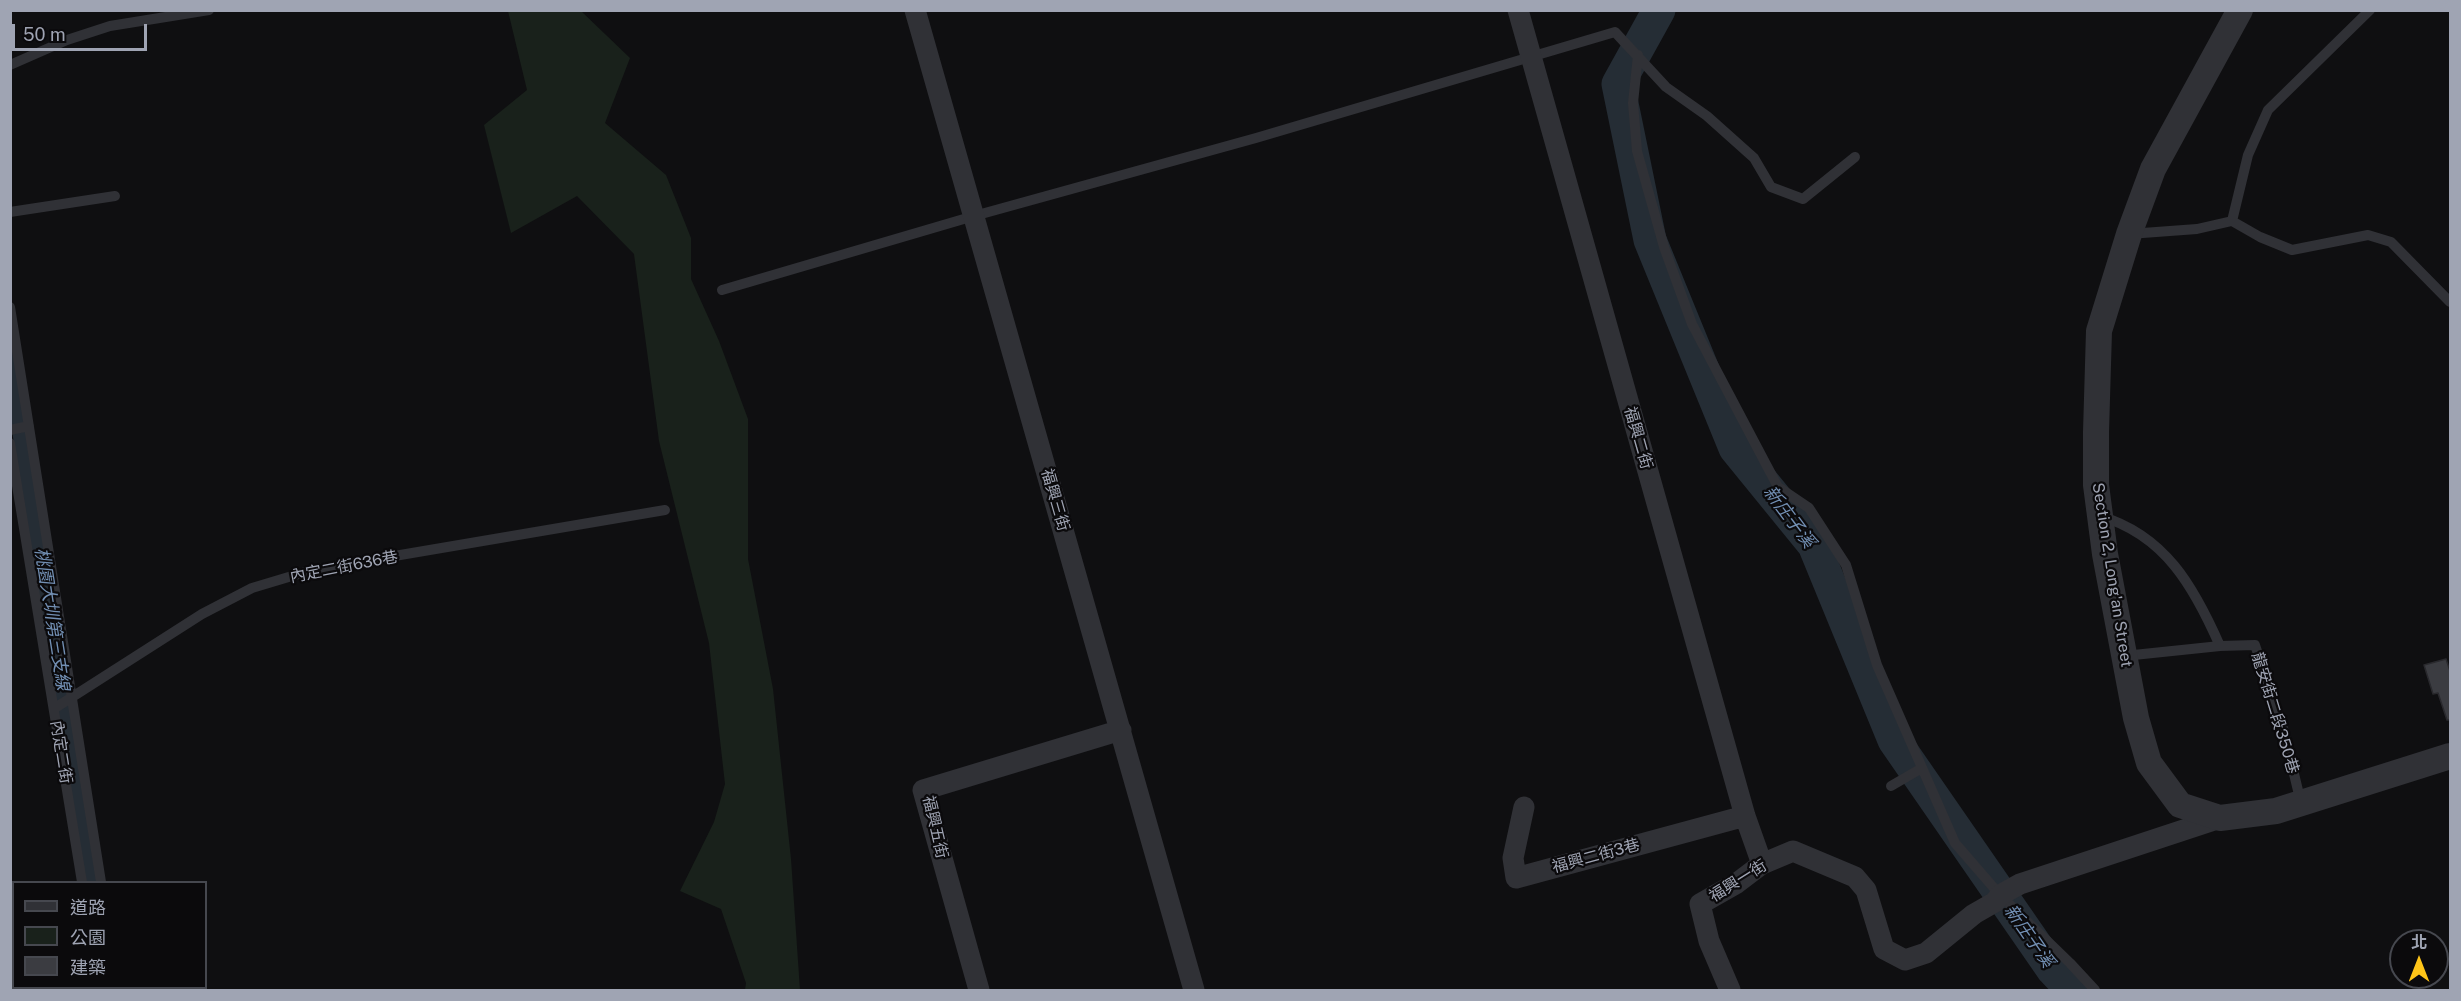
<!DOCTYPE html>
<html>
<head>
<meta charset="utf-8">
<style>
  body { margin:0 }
  #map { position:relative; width:2461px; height:1001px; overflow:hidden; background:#0f0f11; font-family:"Public Sans","Noto Sans TC",sans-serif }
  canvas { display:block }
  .frame { position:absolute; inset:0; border:12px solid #9fa4b3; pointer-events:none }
  .legend { position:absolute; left:12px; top:881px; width:195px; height:108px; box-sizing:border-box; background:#0b0a0c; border:2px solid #46484f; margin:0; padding:8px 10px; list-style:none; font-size:18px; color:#9fa4b3 }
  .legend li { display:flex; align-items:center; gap:12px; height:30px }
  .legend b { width:30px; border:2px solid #46484f }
  .north { position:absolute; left:2389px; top:929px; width:60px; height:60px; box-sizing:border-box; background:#0b0a0c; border:2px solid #46484f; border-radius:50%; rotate:0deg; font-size:16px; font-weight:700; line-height:24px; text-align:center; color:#9fa4b3 }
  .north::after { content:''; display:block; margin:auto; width:21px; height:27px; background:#ffc519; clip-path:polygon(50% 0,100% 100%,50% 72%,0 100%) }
  .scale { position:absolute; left:12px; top:24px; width:135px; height:27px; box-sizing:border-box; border:3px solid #9fa4b3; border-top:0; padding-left:8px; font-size:18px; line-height:21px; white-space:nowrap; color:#9fa4b3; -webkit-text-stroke:4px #0b0a0c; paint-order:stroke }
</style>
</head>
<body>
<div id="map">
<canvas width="2461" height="1001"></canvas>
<div class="frame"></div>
<ul class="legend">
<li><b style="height:8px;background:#303136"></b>道路</li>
<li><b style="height:16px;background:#19211b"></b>公園</li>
<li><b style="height:16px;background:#3b3c41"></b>建築</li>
</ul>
<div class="north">北</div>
<div class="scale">50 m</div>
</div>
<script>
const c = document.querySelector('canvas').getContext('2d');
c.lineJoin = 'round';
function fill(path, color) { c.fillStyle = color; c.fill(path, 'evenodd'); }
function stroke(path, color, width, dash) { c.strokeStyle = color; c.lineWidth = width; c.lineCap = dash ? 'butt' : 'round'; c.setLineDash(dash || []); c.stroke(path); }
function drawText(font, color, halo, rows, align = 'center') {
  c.font = font + ' "Public Sans","Noto Sans TC",sans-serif'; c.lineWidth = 4.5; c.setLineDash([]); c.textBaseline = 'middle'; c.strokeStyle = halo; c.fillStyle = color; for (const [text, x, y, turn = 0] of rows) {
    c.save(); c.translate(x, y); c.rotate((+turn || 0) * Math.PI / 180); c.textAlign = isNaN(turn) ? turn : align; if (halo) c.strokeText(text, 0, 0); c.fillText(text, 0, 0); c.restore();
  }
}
fill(new Path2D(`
  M508,11H581L630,58L605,123L666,175L691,238V279L719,341L748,419V559L773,689L791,859L800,990H745L746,983L721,909L680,891L714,822L725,784L709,643L659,441L634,254L577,196L511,233L484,125L527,90Z`), '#19211b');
stroke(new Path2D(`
  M10,355L94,882
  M111,988V990`), '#252d35', 20);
stroke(new Path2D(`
  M1659,10L1618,84L1650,240L1735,448L1814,545L1894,740L2053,970L2072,990`), '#252d35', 33);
const building = new Path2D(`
  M2446,659L2451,674V720H2447L2438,693L2433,694L2424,665Z`);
fill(building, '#3b3c41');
stroke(building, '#29292d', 1.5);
stroke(new Path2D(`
  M1638,55L1633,103L1637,151L1664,247L1692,324L1778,487L1809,508L1846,565L1877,665L1955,843L2000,895L2070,963L2095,990
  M10,65L67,40L110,26L209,10
  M10,212L115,196
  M2232,221L2248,155L2268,110L2370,10
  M2129,234L2197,229L2232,221L2260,237L2292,250L2368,235L2391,242L2450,302
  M722,290L974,216L1256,138L1615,32L1666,87L1707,116L1754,158L1771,187L1803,199L1855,157
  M10,307L101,882
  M10,430L29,426
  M10,443L82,882
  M2100,516C2165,535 2194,587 2220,646
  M2124,656L2220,646L2255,645L2283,728L2301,803
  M55,708L202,614L252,588L312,570L665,510
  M1891,786L1922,768
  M98,988V990
  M118,988V990`), '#303136', 10);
stroke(new Path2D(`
  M915,10L1194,990
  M1518,10L1745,816L1762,864
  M1524,807L1513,858L1516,878L1745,816
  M979,990L923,790L1121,730
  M1730,990L1709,941L1700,904L1737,883L1762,864L1793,851L1855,877L1866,890L1884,949L1905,960L1926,953L1974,914L1995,902L2000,895L2020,884L2220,818`), '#303136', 21);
stroke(new Path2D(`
  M2240,10L2153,169L2129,234L2099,331L2096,432V485L2105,554L2136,718L2149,763L2180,805L2220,818L2276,811L2450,756`), '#303136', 26);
drawText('16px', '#9fa4b3', '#0b0a0c', [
  ["福興二街",1638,438,74],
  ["福興三街",1055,500,74],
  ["內定二街636巷",344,567,-11],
  ["Section 2, Long'an Street",2112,575,81],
  ["龍安街二段350巷",2275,713,73],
  ["內定二街",61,752,81],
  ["福興五街",935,827,77],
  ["福興二街3巷",1596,856,-15],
  ["福興一街",1738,881,-32]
]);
drawText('italic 18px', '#728fb3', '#0b0a0c', [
  ["新庄子溪",1789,517,53],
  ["桃園大圳第三支線",52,619,81],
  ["新庄子溪",2029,936,55]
]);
</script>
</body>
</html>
